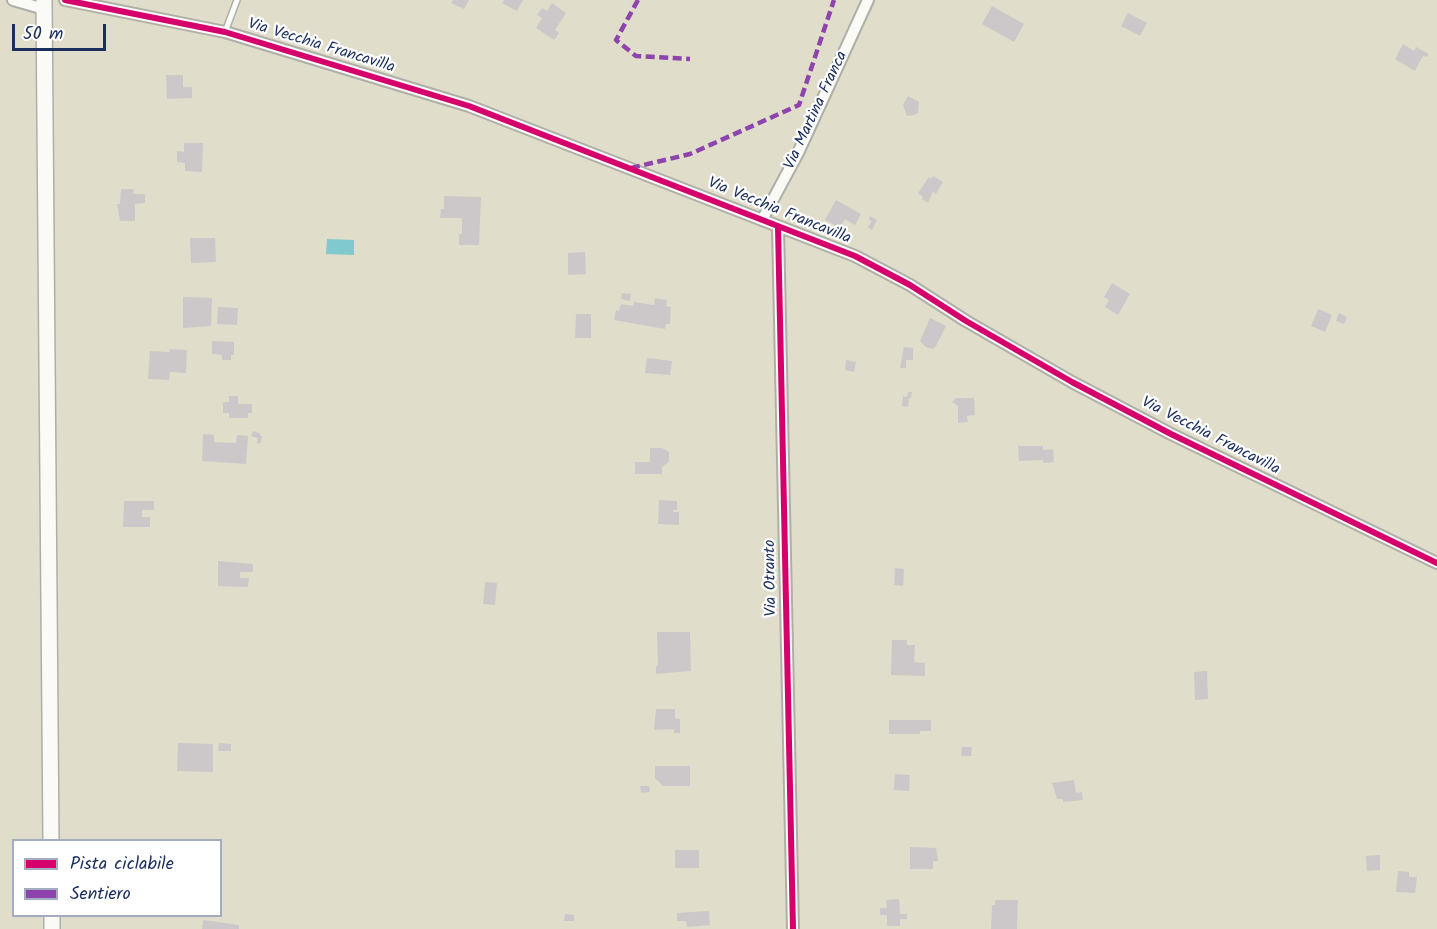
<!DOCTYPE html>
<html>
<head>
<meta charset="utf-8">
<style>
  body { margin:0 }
  #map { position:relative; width:1437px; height:929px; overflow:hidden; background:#e0ddcb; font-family:Kalam,sans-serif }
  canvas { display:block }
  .legend { position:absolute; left:12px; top:839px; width:210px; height:78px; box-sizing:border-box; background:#fff; border:2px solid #a4acbf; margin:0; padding:8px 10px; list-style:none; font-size:18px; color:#1b2f5e }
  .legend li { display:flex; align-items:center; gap:12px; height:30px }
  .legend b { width:30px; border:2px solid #a4acbf }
  .scale { position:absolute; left:12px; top:24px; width:94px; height:27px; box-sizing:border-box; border:3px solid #1b2f5e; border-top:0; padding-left:8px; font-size:18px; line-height:21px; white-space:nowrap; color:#1b2f5e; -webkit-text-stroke:4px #fff; paint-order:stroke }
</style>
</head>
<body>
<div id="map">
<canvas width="1437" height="929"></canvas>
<ul class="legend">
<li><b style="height:8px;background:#d6006c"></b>Pista ciclabile</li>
<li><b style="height:8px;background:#8e44ad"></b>Sentiero</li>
</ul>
<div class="scale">50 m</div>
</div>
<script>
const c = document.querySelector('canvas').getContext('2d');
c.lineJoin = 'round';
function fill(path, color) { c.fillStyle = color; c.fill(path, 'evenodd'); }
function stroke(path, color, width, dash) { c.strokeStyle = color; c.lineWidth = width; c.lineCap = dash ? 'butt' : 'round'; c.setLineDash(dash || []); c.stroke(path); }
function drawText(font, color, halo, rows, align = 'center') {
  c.font = font + ' Kalam,sans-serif'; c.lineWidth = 4.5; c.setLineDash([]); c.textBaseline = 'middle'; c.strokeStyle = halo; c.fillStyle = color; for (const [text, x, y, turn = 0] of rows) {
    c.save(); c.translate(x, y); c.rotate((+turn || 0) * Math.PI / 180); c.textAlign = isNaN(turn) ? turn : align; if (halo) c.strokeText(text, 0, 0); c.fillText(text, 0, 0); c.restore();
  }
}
fill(new Path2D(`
  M327,239L354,240V255L326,254Z`), '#7fc9cf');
fill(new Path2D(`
  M453,0H469L464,9L451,3Z
  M504,0H523L517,11L502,3Z
  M552,3L566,13L555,30L559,33L554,40L536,28L542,18L537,15L542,8L547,11Z
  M992,6L1024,24L1014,42L982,24Z
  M1128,13L1147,23L1140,36L1121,26Z
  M1403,44L1414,51L1416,47L1429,54L1427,57L1423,56L1415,71L1395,59Z
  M166,75H183V87H192V98L167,99Z
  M908,96L919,102L918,113L914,115L907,116L903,105Z
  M184,143H203L202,172L185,171V163L177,162V151L184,152Z
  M933,176L943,182L936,194L933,191L928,203L922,199L923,197L918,193L929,177L931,179Z
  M121,189H134L133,194H145V203L135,204V221H120L117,204H120Z
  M444,196L481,197L479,245H459V234H462V218H440L441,209H444Z
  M836,200L861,214L855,225L845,219L840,228L825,220Z
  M870,216L877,220L872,230L868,227L872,221L869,220Z
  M190,238H215L216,262L191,263Z
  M585,252L586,274L568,275V253Z
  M1112,283L1130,294L1118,315L1105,307L1109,300L1104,297Z
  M622,293L631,294L630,301L621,299Z
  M183,297L212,298L211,326L183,328Z
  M655,298L667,300L666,306L671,307L670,324H666L665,329L614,320L616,310L619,311L621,304L633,306L634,302L654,305Z
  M218,307L238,308L237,325L217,324Z
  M1318,309L1332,315L1325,332L1311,326Z
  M1339,313L1347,317L1344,324L1336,321Z
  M576,314H591V338H575Z
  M930,318L946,326L936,346L933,349L926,347L920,341Z
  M212,341L234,342V355H231V360H222V355L212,354Z
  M904,347L913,348V360H906V368H900Z
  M170,349L187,350L186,373L170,372L169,380L148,379L150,351L169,352Z
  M647,358L672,361L670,375L645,373Z
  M846,360L856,362L854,372L845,370Z
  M908,392H912L911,398H909L908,407L902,406L903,396L907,397Z
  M229,396H238V404H252V413H248V418H229V413H223V402H229Z
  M956,398H974L975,415L967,416L968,422L958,423V406L952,402Z
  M253,431L259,433L262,437L260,444L257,443L258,438L251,436Z
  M203,434L214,435V442L236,443L237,435L248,436L246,464L202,461Z
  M1018,446H1043V450L1053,449L1054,462L1043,463V460L1019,461Z
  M650,448H662L669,452V462L662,467V474H635V462H650Z
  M659,500L677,501V510H673V512H679V525L658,524Z
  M124,501H154V510H142V517H150V527H123Z
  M218,561L253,564V572H240V578H249L248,587L218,586Z
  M895,568L904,569L903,586L894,585Z
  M485,582L497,583L495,605L483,604Z
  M657,632H690L691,671L656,674V666L658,665Z
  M892,640H907V645H915L914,662L925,663V676L891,675Z
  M1207,671L1208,699L1195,700L1194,672Z
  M656,709H675V719H680V733H674V729L654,730Z
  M889,720H931V731H920V734H889Z
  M178,743L213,744V772L177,771Z
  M219,743L231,744V751H218Z
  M962,747H972L971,756H961Z
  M655,766H690V786H663L655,778Z
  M895,774L910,775L909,791L894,790Z
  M1074,780L1076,793L1082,792L1083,800L1063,802V799H1057L1052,783Z
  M640,786H649L650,792L641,793Z
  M910,847L936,848L938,861H933V869H910Z
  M675,850H699V868H675Z
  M1380,855V870L1367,871L1366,856Z
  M1398,871L1409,872V877H1417L1415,893L1396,892Z
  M899,899L900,914H907V919H900V926H887V915H880V908H887L886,900Z
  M995,900H1018L1017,929H991L992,905H995Z
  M709,911L710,925L687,927L686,921H677V913Z
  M565,914L574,915V921H564Z
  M203,920L239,925V929H202Z`), '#ccc8ca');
const lane = new Path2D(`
  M225,32L237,0`);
const street = new Path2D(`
  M13,0L44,9
  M65,0L225,32L469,106L855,256L910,285L966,321L1072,382L1171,434L1437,563
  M762,220L798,153L868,0
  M778,227L793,929`);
const secondary = new Path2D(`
  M44,0L51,840
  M52,916V929`);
stroke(lane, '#afafa8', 8);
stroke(street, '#afafa8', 14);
stroke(secondary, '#afafa8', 18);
stroke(lane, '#fafaf7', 5);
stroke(street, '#fafaf7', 10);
stroke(secondary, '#fafaf7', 15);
stroke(new Path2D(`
  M638,0L616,40L636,56L690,59
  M631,168L690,154L799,105L834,0`), '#8e44ad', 4.5, [9, 4.5]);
stroke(new Path2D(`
  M65,0L225,32L469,106L855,256L910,285L966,321L1072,382L1171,434L1437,563
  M778,227L793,929`), '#d6006c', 6);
drawText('16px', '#1b2f5e', '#fff', [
  ["Via Vecchia Francavilla",321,47,17],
  ["Via Martina Franca",817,111,-65],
  ["Via Vecchia Francavilla",779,212,22],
  ["Via Vecchia Francavilla",1210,437,27],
  ["Via Otranto",772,578,-91]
]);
</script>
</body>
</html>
